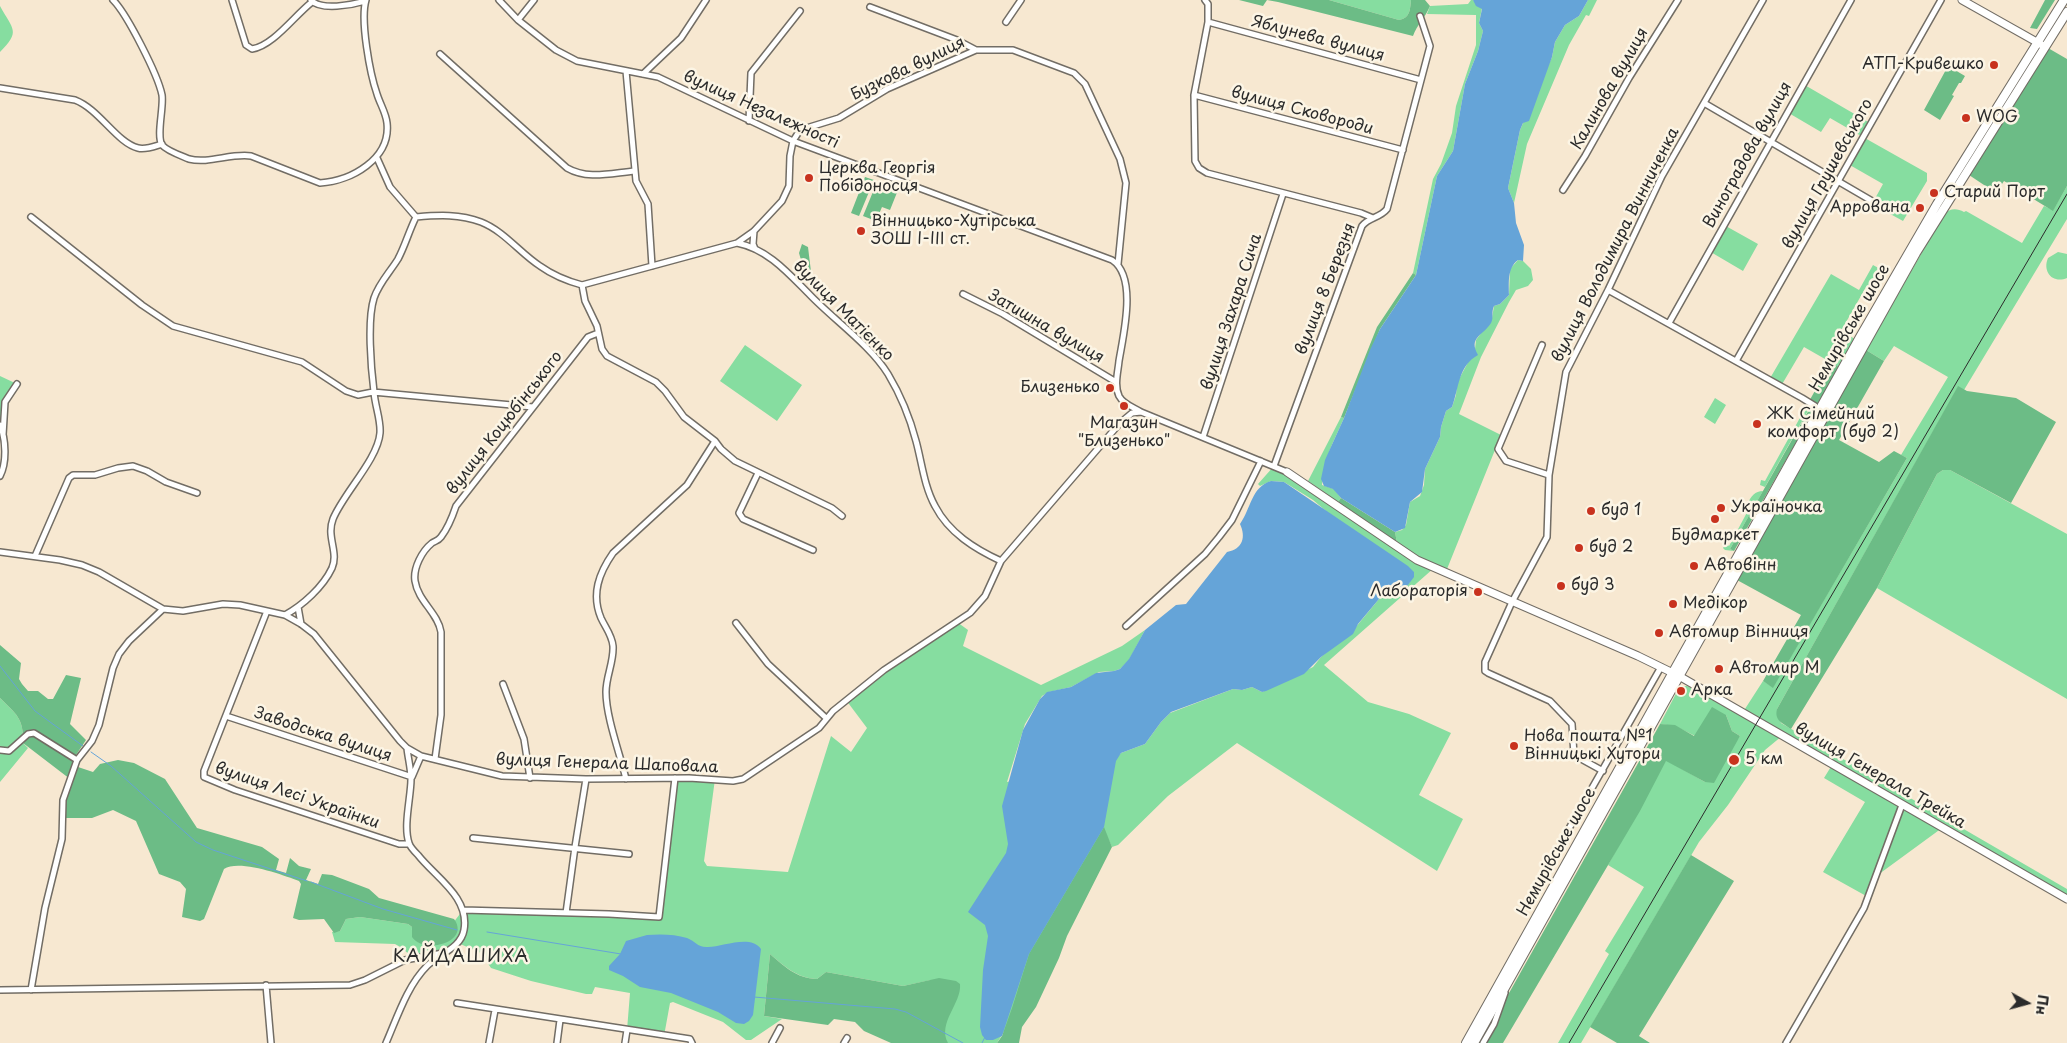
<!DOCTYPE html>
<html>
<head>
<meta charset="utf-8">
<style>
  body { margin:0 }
  #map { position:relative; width:2067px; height:1043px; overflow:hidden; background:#f7e8d1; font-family:"Playpen Sans",sans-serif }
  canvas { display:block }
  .north { position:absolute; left:2002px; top:978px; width:50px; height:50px; -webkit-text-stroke:4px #fcf5e5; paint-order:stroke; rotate:97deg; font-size:14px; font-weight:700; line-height:20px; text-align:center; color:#2b2b2b }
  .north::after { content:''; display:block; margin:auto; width:18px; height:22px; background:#2b2b2b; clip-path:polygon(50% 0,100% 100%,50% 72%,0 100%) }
</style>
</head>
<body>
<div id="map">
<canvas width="2067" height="1043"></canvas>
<div class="north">Пн</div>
</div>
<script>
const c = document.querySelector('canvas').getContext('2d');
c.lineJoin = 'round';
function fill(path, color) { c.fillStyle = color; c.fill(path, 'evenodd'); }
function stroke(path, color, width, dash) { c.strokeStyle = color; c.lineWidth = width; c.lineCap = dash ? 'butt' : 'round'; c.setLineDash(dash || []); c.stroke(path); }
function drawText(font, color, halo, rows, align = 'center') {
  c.font = font + ' "Playpen Sans",sans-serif'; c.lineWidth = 5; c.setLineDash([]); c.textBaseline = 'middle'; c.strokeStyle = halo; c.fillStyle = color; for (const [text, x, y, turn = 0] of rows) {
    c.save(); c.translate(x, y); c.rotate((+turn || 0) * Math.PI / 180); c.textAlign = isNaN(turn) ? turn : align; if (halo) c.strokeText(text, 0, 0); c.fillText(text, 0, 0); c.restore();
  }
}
fill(new Path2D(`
  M1329,0H1411C1410,10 1410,18 1399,20Z
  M1471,0H1473L1482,8L1479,23L1483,31L1478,51L1465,84L1453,151L1437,176L1416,275L1413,273L1433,179L1441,164L1452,133L1456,106L1476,45V15L1427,14L1430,6L1468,4Z
  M1588,0H1597L1589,16L1586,15L1569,45L1527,144L1514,203L1508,188L1520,130L1552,57L1555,42L1565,25L1579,16Z
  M0,6C13,30 21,31 0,52Z
  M1803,84L1870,123L1863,137L1927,173V181L1903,221L1872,204L1883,184L1848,164L1863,137L1830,118L1821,132L1787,112Z
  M2067,186V219L1964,390L1958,387L1777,709L1781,723L2067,889V899L1942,828L1875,877L1868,897L1823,872L1865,802L1824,778L1832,765L1782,736L1765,750L1728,805L1699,842L1581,1043H1558L1609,954L1605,951L1644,887L1608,865L1666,760L1705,782L1740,736L1732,731L1726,715L1695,736L1675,726L1660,724L1680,686H1687L1699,692L1703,689L1743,712L1763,681L1773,687L1907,458L1901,455L1948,377L1894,346L1884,361L1866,350L1944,214C1950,208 1957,208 1964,212L1966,211L2022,243L2044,206L2053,210Z
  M1724,225L1758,244L1743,271L1709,251Z
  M2058,252L2067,254V278C2053,284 2042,272 2048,258Z
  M1518,260L1523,261L1531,269L1533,280L1528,286L1516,290L1509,302L1481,357L1459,414L1501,435L1445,574L1434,568L1324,665L1368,702L1409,714L1451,733L1419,795L1463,819L1437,871L1237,743L1168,796L1118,845L1112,847L1104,830L1007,1027L997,1043H939L931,980L903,986L826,972L817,979C797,978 785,967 770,954L764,1016L782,1019L751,1040H746L723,1022L673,1002L670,1003L664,1036L627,1030L630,993L595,987L592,994H586L531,981L491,968L481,953L458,943L450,949L413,958L402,948L395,944L335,942L332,932L340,931L346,919L360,917L408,924L412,927C411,943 422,945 436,945L463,910L659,917L675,778L715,779L704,861L707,866L788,872L831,736L851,752L867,728L846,700L957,622L968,630L963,646L1041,685L1122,646L1145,630L1129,660L1120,669L1114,671L1099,672L1071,687L1049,692L1042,696L1025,724L1007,782L1116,758L1121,753L1145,744L1161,722L1170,713L1233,689L1242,690L1252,687L1262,692L1313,667L1321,657L1355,628L1379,599L1395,593L1410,582L1313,500L1284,482L1271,481L1260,486L1258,484L1274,466L1397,543L1395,532L1402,530L1406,525L1410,502L1420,496L1424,485L1425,469L1440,437L1441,427L1446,411L1452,407L1456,395L1457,383L1475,349L1476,340L1492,318L1494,306L1500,304L1509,295L1510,269Z
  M1873,265L1882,270L1872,290L1866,287L1841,331L1855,339L1839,367L1804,347L1781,386L1769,380L1831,274L1859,290Z
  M745,345L802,385L777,421L720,381Z
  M0,376L17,384L6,400L3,435L0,425Z
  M1715,398L1726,405L1715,424L1704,417Z
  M1807,405L1810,407L1765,487L1760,485L1761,480L1765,481Z
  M1341,417L1344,418C1333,443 1324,458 1322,485L1334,489L1341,498L1338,502L1308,481Z
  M1943,470H1950L2067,534V699L1877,588L1937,474Z
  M1763,491L1730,549L1734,551L1725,550L1723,548L1726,544L1729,546L1751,505L1748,503C1751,496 1755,491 1763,491Z
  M0,698C16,714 24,718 23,743L28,748L0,782Z`), '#86dda0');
fill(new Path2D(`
  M1239,0H1329L1399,20C1410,18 1410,10 1411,0H1425L1430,6C1425,18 1417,25 1413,36L1278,2L1267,0L1263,6Z
  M2045,0H2055L2037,29L2030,28Z
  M2048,48L2067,59V186L2053,211L2004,181L1996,193L1969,175Z
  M1948,66L1965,76L1961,83H1959L1952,95L1954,96L1940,120L1924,110Z
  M865,177L874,180L859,216L851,213Z
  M877,182L898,190L890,210L882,207L876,221L863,216Z
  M802,244L808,247L812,280L825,284L824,287L807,281L799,253Z
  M1413,273L1416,275L1380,329L1344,418L1341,417L1377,327Z
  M1866,350L1884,361L1839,440L1879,462L1894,451L1907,458L1773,688L1763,681L1801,615L1737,580Z
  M1831,362L1839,367L1734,551L1730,549L1810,408L1807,405Z
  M1958,386L1967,391L2016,398L2056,422L2011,503L1950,470H1943L1937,474L1877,588L1791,729C1783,723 1774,721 1777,709Z
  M1341,498L1395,532L1397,543L1338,502Z
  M0,645L21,663L19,679L22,684L28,691H38L48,699H53L66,675L81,678L70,724L86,740L74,758L75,766L93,772L100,764L118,760L134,763L165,779L197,828L262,847L279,859L276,870L286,873L290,858L299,866L311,869L306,880L318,884L322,874L332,875L369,889L379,898L454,919C471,942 424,955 412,937V927L408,924L360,917L346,919L340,931L334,933L324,919L299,920L293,918L301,884L299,881C283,875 239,859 224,869L204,919L200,921L182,917L186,889L180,882L159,874L136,821L113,810L92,818H62L63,800L70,779L23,743C24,718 16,714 0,698Z
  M1712,707L1726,715L1732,731L1740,736L1714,783L1705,782L1666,761L1640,811L1503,1043H1481L1660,724L1675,725L1694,736Z
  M1104,827L1112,847L1067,936L1059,958L1036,1007L1022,1027L1019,1043H997L1002,1036L1012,1008L1029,954Z
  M1691,855L1734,881L1639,1036L1650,1043H1617L1590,1027Z
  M770,954C785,967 796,978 817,979L826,972L903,986L939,978L956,981L960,984C962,1003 937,1023 948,1043H891L864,1031L855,1022L834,1019L828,1025L764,1016Z`), '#6cbc86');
fill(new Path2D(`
  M1473,0H1588L1579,16L1565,25L1555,42L1552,57L1529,121L1523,123L1520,130L1508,188L1514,203L1516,223L1524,245L1523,261L1518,260C1507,268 1509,283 1509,295L1500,304L1494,306C1491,312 1494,318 1491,323C1483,336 1468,337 1478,355C1458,366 1459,388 1452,407L1446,411L1441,427L1440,437L1425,469L1422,492L1410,502L1405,528L1395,532L1341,498L1333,489L1324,486L1321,479L1325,460L1344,418L1370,350L1380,329L1416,275L1437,176L1453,151L1465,84L1478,51L1483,31L1479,23L1482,9L1476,6Z
  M1271,481L1284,482L1408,566L1414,572V577L1408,585L1379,599L1358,624L1353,634L1321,657L1304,674L1266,691L1262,692L1252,687L1242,690L1233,689L1171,712L1161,722L1145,744L1121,753L1116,761L1104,827L1029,954L1002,1036L993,1040H986L982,1035L980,1027L983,970L988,936L985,925L968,912L1006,853L1008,844L1002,806L1023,730L1040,699L1047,692L1071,687L1096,673L1114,671L1120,669L1129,659L1145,630L1176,605L1186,604L1227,552C1243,549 1246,537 1240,524C1251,509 1251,487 1271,481Z
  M647,935C659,934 675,934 687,938C695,941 698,948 708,947C723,947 750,934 761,949L760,957L753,1015L749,1021L744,1024L736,1023L718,1012L671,993L640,987L623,976L609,970V966L620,954L626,941Z`), '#65a4d8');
stroke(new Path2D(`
  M0,666L35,711L83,746
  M91,752L111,766L196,842L213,850L307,881
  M311,882L383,909L457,930
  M487,932L621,954
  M754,997L895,1009L906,1012L963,1043
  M982,1043L985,1037`), '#65a4d8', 1);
const street = new Path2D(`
  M113,0C127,14 158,75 162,95C164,107 156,136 162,145C167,151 182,156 189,159C209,164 231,153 251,156L320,183C351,181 391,159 387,123C386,113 380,104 377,94C370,74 360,20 366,0
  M232,0L246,45L252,49C273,46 295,15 312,2
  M311,0C321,11 352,5 365,1
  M499,0L518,20L556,50L577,61L658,77L793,141L1112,260C1138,277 1123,336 1119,361C1118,372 1114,385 1119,396C1123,404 1133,407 1141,412L1287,472
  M1205,0L1208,4V22L1194,95L1195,161L1199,168L1207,173L1361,213L1373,218
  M870,7L957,40L976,50
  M518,20L534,0
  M1006,22L1021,0
  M1208,22L1421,80
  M440,54L567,168C588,180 611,173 635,171
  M626,71L636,181L648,204L652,266
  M643,74L681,38L706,0
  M0,88L75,100C99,109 117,143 138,148C146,150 155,146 162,144
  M1194,95L1403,150
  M1704,103L1872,201
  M749,121L751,73L800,11
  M377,158L390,187L416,217
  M1563,190L1585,156L1629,78L1678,0
  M31,217L142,305L173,326L302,362L346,391L358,395L373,392L533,407
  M416,217C439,215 460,214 481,222C504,231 520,253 540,266C554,276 567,281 582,285L737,243C768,249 789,274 810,295C834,320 870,345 888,374C900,394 910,418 916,441C922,463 924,486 935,506C949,533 975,549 1001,561
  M754,231L753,244L755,249
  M737,243L754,231L782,201L789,186L790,156L793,141L800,130L839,118L887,89L976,50H1013L1074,73L1085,84L1120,159L1126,183L1118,264
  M582,285L585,301L597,326L602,349L607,356L656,382L665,391L684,417L715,441L721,449L735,461L832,508L842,516
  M1608,290L1802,398L1815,406L1818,412
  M963,294L1003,314L1116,382
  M1669,323L1851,0
  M1542,345L1498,449L1506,461L1549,475
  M1736,361L1941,0
  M0,425C6,439 7,463 0,476
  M3,435L5,402L17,384
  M1203,437L1283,194
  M1274,466L1362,226C1369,217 1380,218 1387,209L1430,46L1420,16
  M758,473L739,513L743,519L813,550
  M0,552L60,560L82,565L99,572L163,609L183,611L223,604L240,605L285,615L301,624L314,634L400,741L407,748L421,756L502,776L586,779L689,778L733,781L743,779L819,728L833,711L884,670L970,613L985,596L1001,561L1120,423L1132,413L1141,412
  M35,556L69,478L73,475H95L118,468L133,466L147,471L166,482L197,493
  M298,607L301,624
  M267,611L204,771V777L235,790L399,844H409
  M285,615C303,605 323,587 332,568C339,552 326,537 333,519C343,494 378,459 380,433C381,420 375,406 374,392C371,368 367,320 374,298C379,283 390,272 398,259C405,246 409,231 416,217
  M736,623L768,664L826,718
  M1126,626L1205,554L1219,537L1232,520L1261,461
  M503,684L524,739L530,778
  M226,716L412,777L421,756
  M0,750L9,751L28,734L34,733L77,760
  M435,759L441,715V632C438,613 418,601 415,581C413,568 422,551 432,543C435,541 438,541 441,537C448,528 452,518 456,506L588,337L598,333
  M1603,771L1574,755L1572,724L1550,701L1488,673L1485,671V662L1512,602L1547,537L1549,475L1566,372L1608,290L1662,176L1763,0
  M626,779C620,754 606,717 606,692C606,676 614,662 613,646C612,635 605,627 601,618C591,594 599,573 613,553L687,485L715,441
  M473,838L629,854
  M1563,839L1661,667
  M463,910L609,914L659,917L675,778
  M566,913L575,847L586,779
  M266,985L271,1043
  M0,990L350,985L365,980L405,960L443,953
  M31,990L45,908L62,839L63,800L77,760L92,741L99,725L113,668L119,654L129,641L163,609
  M457,1003L690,1039L692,1043
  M386,1043C397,1018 407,986 427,966C439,954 461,948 464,930C470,897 435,877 418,855C415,852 410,847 409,843C403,826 411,797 411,779C411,769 408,758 407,748
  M489,1043L495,1010
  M557,1043L560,1020
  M625,1043L627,1030
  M772,1043L780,1028
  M844,1043L847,1038
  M1483,1043L1494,1024L1505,993
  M1786,1043L1864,908L1902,805`);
const secondary = new Path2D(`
  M1962,0L2042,45
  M1287,472L1417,560L1638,656L1679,676L2067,899`);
const primary = new Path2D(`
  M1466,1043L1860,337L1937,204L2064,0
  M1474,1043L1916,253L2067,12`);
stroke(street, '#726d65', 8);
stroke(secondary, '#726d65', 9);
stroke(primary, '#726d65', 10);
stroke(street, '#fff', 5);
stroke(secondary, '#fff', 7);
stroke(primary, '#fff', 8);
stroke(new Path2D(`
  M1569,1043L2067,194`), '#2b2b2b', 1);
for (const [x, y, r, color] of [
  [1994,65,5,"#c8321e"],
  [1966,118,5,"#c8321e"],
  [809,178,5,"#c8321e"],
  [1934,193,5,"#c8321e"],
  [1920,208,5,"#c8321e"],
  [861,231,5,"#c8321e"],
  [1110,388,5,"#c8321e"],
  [1124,406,5,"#c8321e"],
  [1757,424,5,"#c8321e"],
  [1721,508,5,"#c8321e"],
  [1591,511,5,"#c8321e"],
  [1715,519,5,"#c8321e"],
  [1579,548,5,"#c8321e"],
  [1694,566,5,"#c8321e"],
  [1561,586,5,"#c8321e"],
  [1478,592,5,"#c8321e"],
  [1673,604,5,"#c8321e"],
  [1659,633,5,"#c8321e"],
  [1719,669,5,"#c8321e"],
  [1681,691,5,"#c8321e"],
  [1514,746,5,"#c8321e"],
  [1734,760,6,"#c8321e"]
]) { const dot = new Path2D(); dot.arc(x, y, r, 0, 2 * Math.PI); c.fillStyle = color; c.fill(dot); stroke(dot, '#fcf5e5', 2); }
drawText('16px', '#2b2b2b', '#fcf5e5', [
  ["Яблунева вулиця",1318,39,15],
  ["Бузкова вулиця",908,69,-26],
  ["Калинова вулиця",1610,89,-60],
  ["вулиця Незалежності",761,110,24],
  ["вулиця Сковороди",1302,111,15],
  ["Виноградова вулиця",1748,155,-61],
  ["вулиця Грушевського",1828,174,-61],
  ["вулиця Володимира Винниченка",1616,245,-63],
  ["вулиця 8 Березня",1326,289,-69],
  ["вулиця Матієнко",843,311,45],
  ["вулиця Захара Сича",1232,312,-72],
  ["Затишна вулиця",1046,327,30],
  ["Немирівське шосе",1850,328,-60],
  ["вулиця Коцюбінського",505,423,-52],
  ["Заводська вулиця",323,735,18],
  ["вулиця Генерала Шаповала",607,764,2],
  ["вулиця Генерала Трейка",1880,776,30],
  ["вулиця Лесі Українки",297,796,19],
  ["Немирівське шосе",1557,852,-61]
]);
drawText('16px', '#2b2b2b', '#fcf5e5', [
  ["АТП-Кривешко",1984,65,"right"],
  ["WOG",1976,118],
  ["Церква Георгія",819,169],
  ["Побідоносця",819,187],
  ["Старий Порт",1944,193],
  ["Аррована",1910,208,"right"],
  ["Вінницько-Хутірська",871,222],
  ["ЗОШ І-ІІІ ст.",871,240],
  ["Близенько",1100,388,"right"],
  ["ЖК Сімейний",1767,415],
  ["комфорт (буд 2)",1767,433],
  ["Магазин",1124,424,"center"],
  ["\"Близенько\"",1124,442,"center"],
  ["Україночка",1731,508],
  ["буд 1",1601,511],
  ["Будмаркет",1715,536,"center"],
  ["буд 2",1589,548],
  ["Автовінн",1704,566],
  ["буд 3",1571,586],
  ["Лабораторія",1468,592,"right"],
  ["Медікор",1683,604],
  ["Автомир Вінниця",1669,633],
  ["Автомир М",1729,669],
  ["Арка",1691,691],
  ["Нова пошта №1",1524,737],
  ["Вінницькі Хутори",1524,755],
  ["5 км",1745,760]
], 'left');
c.letterSpacing = '1px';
drawText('18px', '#2b2b2b', '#fcf5e5', [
  ["КАЙДАШИХА",461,957]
]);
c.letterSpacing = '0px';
</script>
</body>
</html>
